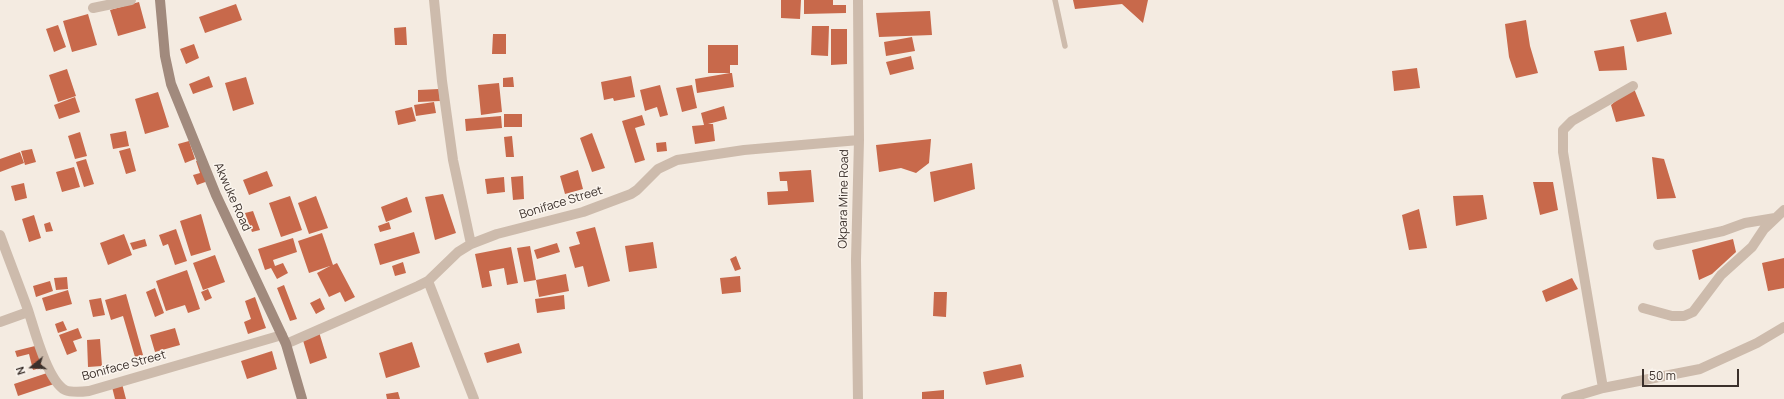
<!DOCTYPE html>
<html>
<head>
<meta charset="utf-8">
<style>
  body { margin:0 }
  #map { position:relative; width:1784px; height:399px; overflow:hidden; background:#f4ebe1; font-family:Manrope,sans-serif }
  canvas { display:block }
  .north { position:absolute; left:12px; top:347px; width:40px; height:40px; -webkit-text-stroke:3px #fbf5ee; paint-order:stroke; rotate:252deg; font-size:11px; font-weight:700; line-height:16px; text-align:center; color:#3b302b }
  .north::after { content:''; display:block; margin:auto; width:14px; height:18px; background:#3b302b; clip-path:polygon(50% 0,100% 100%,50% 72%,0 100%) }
  .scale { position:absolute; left:1642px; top:369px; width:97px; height:18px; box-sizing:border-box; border:2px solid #3b302b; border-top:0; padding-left:5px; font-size:12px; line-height:14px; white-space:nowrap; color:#3b302b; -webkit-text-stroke:3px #fbf5ee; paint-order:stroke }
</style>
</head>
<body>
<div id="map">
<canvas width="1784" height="399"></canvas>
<div class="north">N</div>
<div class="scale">50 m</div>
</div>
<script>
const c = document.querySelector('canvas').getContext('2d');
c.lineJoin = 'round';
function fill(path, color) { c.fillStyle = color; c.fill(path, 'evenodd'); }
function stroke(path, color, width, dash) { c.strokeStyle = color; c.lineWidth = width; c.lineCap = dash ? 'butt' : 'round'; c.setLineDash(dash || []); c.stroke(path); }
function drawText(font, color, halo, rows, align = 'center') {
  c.font = font + ' Manrope,sans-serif'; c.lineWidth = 3; c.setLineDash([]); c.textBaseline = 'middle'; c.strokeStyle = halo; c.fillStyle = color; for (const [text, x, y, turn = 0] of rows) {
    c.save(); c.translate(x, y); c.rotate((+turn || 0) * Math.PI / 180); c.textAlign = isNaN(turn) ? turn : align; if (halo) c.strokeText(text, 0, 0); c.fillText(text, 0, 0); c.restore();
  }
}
fill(new Path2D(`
  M781,0H801L800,19L781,18Z
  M804,0H833V5H846V13L804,14Z
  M1073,0H1148L1143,23L1122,4L1075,9Z
  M139,2L146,28L118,36L110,10Z
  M236,4L242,20L205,33L199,17Z
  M930,11L932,35L879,37L876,13Z
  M1666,12L1672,34L1637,42L1630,20Z
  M88,14L97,45L72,52L63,21Z
  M1526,20L1530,46L1538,73L1516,78L1509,57L1505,24Z
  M58,25L66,47L54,52L46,29Z
  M812,26H829L828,56L811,55Z
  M406,27L407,45H395L394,28Z
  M831,29H847V64L831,65Z
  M493,34H506V54H492Z
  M912,37L915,51L886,56L884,42Z
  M194,44L199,58L186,64L180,49Z
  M708,45H738V65H730V73H708Z
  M1624,46L1627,70L1599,71L1594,51Z
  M911,56L914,69L890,75L886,62Z
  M1417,68L1420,88L1394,91L1392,71Z
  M67,69L76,96L58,102L49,75Z
  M730,73H732L734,87L697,93L695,79Z
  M209,76L213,87L193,94L189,84Z
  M631,76L635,97L614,101L613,98L604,100L601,82Z
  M246,77L254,104L233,111L225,83Z
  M513,77L514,87H503V78Z
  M499,83L502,112L481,115L478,85Z
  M660,85L668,115L660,117L657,107L645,111L640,90Z
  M692,85L697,108L682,112L676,88Z
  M1633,86L1645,116L1616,122L1611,105Z
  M439,89L440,101L418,102V90Z
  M158,92L169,127L145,134L135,99Z
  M75,97L80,112L59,119L54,105Z
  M434,102L436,113L416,116L414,105Z
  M724,106L727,119L708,124H713L715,141L695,144L692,126L704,125L701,113Z
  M412,107L416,121L398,125L395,111Z
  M504,114H522V127H504Z
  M642,115L645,125L635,128L645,160L635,163L622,121Z
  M501,116L502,128L466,131L465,119Z
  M126,131L129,146L113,149L110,134Z
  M80,132L87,156L75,159L68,136Z
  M592,133L605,168L592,172L580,138Z
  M512,136L514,157H506L504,137Z
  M931,139L929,163L916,173L901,168L879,172L876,145Z
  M189,141L195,159L185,163L178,144Z
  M666,142L667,151L657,152L656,143Z
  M130,148L136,171L126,174L119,151Z
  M32,149L36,162L25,165L21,151Z
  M20,152L24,163L0,172V159Z
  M1652,157L1664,159L1676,198L1657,199Z
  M86,159L94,184L84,187L76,162Z
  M201,160L208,181L197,185L193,175L200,173L196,161Z
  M972,163L975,189L934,202L930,172Z
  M74,167L80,187L62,192L56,172Z
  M578,170L583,189L565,194L560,176Z
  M811,170L814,202L768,205L767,192L788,191L787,181H780L779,172Z
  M267,171L273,186L249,195L243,180Z
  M523,176L524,199L513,200L511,177Z
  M504,177L505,192L487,194L485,179Z
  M1533,182H1553L1558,210L1540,215Z
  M24,183L27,198L15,201L11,186Z
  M443,194L456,233L435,240L425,197Z
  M1483,195L1487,219L1456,226L1453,196Z
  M290,196L302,230L281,237L269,203Z
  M316,196L328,228L309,234L298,203Z
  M407,197L412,212L386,222L381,207Z
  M1419,209L1427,248L1409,250L1402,215Z
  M253,211L260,230L252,232L245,213Z
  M201,214L211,250L191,256L180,221Z
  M34,215L41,238L29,242L22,219Z
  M50,222L53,231L46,232L44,224Z
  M389,222L391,229L380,232L378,226Z
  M595,227L610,281L588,287L583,266L575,268L569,247L580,244L576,232Z
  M176,229L187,261L175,265L168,244L163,246L159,235Z
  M414,232L420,253L380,265L374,244Z
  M322,233L333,265L337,263L355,297L345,302L340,292L329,297L317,273L330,266L309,273L298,241Z
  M124,234L132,255L108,265L100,243Z
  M293,238L297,252L273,260L275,266L283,263L288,273L277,279L271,268L265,270L258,249Z
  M145,239L147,246L133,250L130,243Z
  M1733,239L1736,252L1712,274L1699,280L1692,250Z
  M653,242L657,268L629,272L625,246Z
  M557,243L560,252L537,259L534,250Z
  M530,246L536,280L524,282L517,248Z
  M511,247L518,283L507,285L504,268L489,271L492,286L482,288L475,254Z
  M215,255L225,282L203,290L193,263Z
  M736,256L741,269L735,271L730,259Z
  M1784,258V288L1768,291L1762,263Z
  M403,262L406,273L395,276L392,266Z
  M187,270L200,309L188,313L185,305L166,311L156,281Z
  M566,274L569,291L539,297L536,280Z
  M740,276L741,292L722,294L720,278Z
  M67,277L68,289L56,290L54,278Z
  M1572,278L1578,289L1546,302L1542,291Z
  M50,281L53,291L36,297L33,286Z
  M284,285L297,319L290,321L277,288Z
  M155,288L164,313L155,317L146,292Z
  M208,289L212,298L205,301L201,292Z
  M68,290L72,304L46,311L42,298Z
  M934,292H947L946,317L933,316Z
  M126,294L143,355L135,357L123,316L111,320L105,300Z
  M564,295L565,309L537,313L535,299Z
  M255,297L266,328L248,334L244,322L251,319L245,301Z
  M101,298L105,315L93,317L89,300Z
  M320,298L325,309L316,314L310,303Z
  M63,321L67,330L58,333L55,324Z
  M78,328L82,338L73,341L77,351L67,355L59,335Z
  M175,328L180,345L155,352L150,335Z
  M319,332L327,358L310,364L302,337Z
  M100,339L102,366L88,367L87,340Z
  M412,342L420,367L386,378L379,353Z
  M519,343L522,353L487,363L484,353Z
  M43,344L49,366L33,370L29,354L17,357L15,351Z
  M272,351L277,369L247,379L241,361Z
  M1021,364L1024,377L986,385L983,372Z
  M50,372L54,384L18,396L14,384Z
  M121,380L126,399H115L111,383Z
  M944,390V399H922V392Z
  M398,392L400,399H387L386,394Z`), '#c8694b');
stroke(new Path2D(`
  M1055,0L1065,46`), '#cdbbac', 5.5);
stroke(new Path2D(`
  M434,0L442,81L453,160L471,244
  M858,0L859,140L856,260L858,399
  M93,8L131,0
  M0,235C9,260 19,285 28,310C34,328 47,380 65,390C72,393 81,392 89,391L282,335
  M1658,245L1723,231L1745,223L1775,218
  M428,281L474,399
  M1643,308L1672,316H1684L1693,312L1721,275L1752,247L1764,229L1784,210
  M0,322L28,312
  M286,344L418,286L428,281L458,252L471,244L497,234L583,212L631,194L637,190L658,169L677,160L744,150L859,140
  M1603,388L1563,152V130L1572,121L1633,86
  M1566,399L1603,388L1700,369L1757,343L1784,327`), '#cdbbac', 10);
stroke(new Path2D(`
  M160,0L165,56L171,84L216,195L286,344L302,399`), '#a18a7d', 10);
drawText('12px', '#3b302b', '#fbf5ee', [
  ["Akwuke Road",232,197,66],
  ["Okpara Mine Road",844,199,-89],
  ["Boniface Street",561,203,-17],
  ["Boniface Street",124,366,-15]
]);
</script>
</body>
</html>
